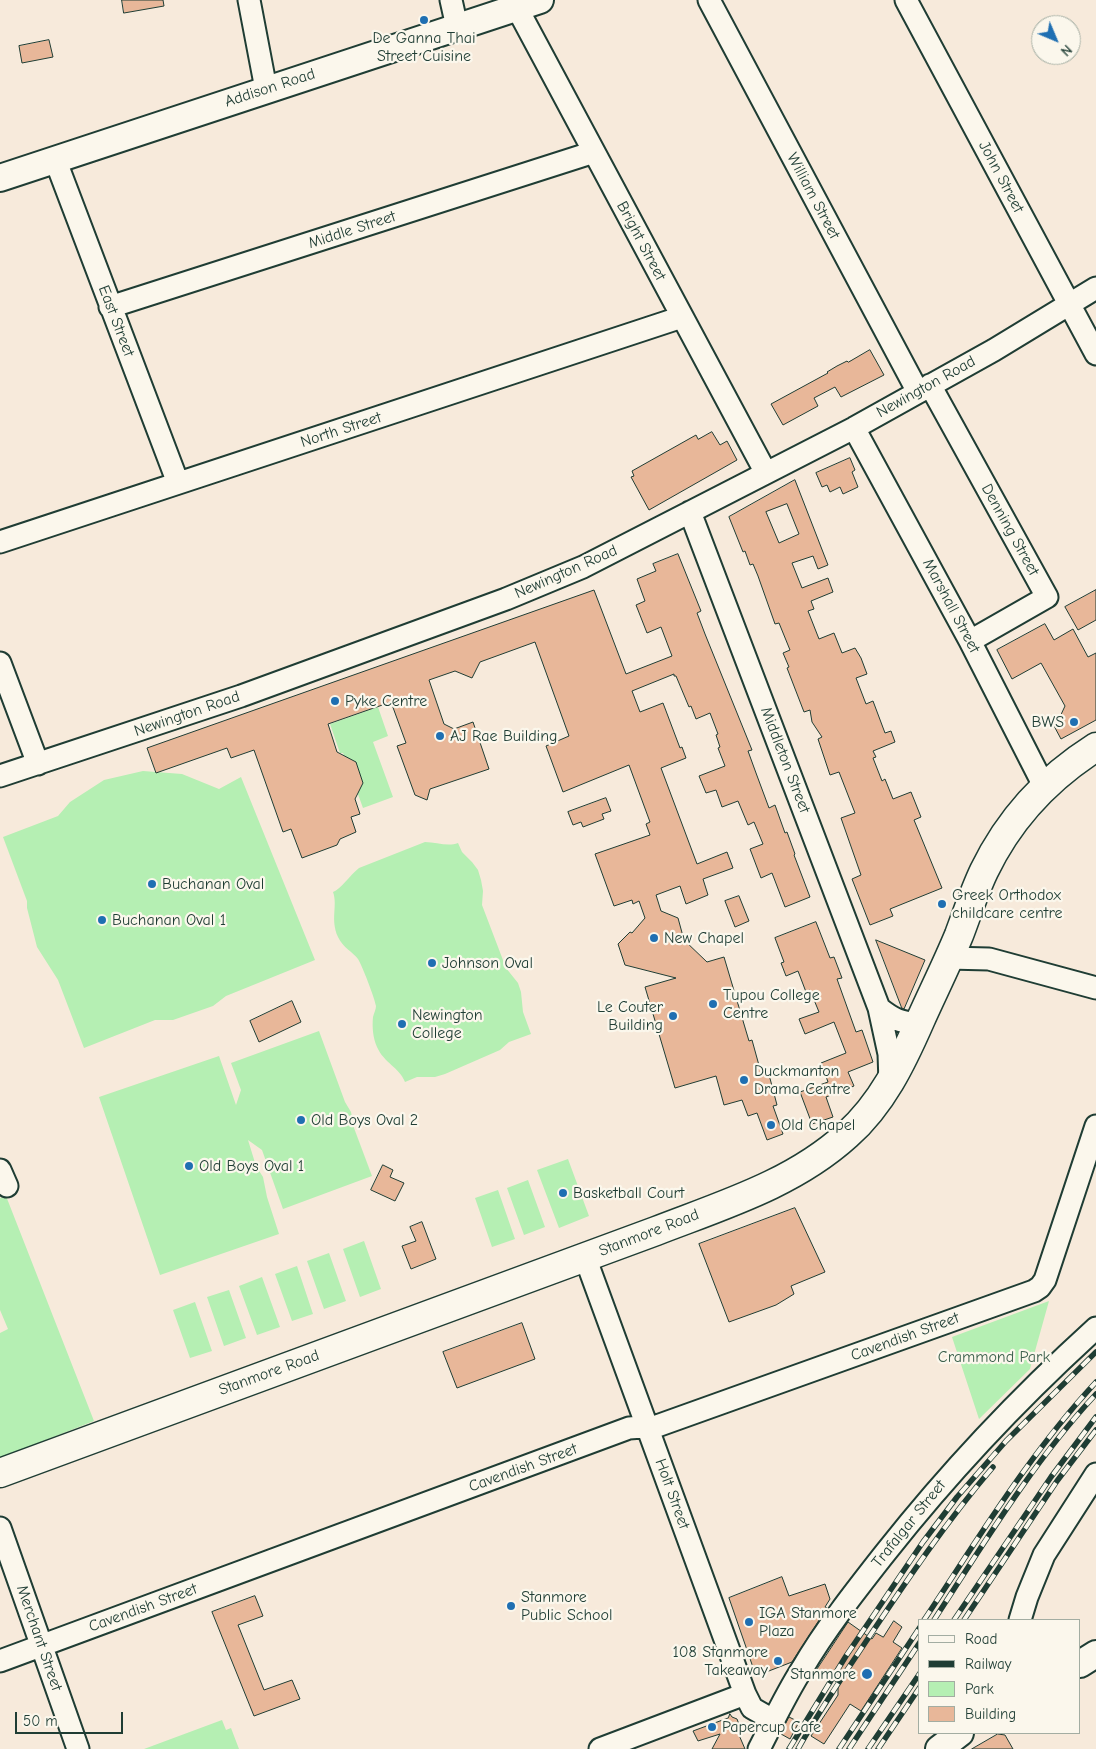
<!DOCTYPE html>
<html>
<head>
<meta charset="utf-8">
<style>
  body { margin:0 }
  #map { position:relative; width:1096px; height:1749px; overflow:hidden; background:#f7eadb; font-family:"Comic Neue",sans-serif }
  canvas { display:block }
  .legend { position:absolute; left:918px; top:1619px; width:162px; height:115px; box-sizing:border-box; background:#fbf7ec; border:1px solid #a3ada2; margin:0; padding:6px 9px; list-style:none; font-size:15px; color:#1f3d34 }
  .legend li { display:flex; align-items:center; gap:10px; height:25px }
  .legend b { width:25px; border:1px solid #a3ada2 }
  .north { position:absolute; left:1031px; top:15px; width:50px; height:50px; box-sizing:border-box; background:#fbf7ec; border:1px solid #a3ada2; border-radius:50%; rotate:135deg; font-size:14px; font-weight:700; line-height:20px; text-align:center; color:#1f3d34 }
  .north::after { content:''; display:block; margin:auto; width:18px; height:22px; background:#1f6fb2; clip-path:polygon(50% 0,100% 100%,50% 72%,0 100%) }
  .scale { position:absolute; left:15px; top:1712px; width:108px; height:22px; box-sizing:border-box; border:2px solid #1f3d34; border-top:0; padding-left:6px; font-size:15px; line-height:18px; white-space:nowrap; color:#1f3d34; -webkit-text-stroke:4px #fbf7ec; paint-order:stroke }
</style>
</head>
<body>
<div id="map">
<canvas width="1096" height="1749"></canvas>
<ul class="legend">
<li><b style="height:6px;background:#fbf7ec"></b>Road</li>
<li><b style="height:6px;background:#1f3d34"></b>Railway</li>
<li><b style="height:14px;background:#b5efb3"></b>Park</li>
<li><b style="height:14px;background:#e8b799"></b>Building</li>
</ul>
<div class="north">N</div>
<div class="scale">50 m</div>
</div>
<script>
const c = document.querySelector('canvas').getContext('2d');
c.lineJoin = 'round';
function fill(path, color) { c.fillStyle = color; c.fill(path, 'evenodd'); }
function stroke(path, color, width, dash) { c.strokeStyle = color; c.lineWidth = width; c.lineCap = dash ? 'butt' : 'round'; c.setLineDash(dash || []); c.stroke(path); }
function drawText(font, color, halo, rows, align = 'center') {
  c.font = font + ' "Comic Neue",sans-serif'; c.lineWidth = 4.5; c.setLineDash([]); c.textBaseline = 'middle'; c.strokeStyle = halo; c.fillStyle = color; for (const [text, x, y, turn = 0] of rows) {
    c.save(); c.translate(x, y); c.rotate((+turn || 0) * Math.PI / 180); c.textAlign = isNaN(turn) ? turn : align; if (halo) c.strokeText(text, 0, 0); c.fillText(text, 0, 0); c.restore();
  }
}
fill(new Path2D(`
  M378,707L388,736L373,742L393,797L363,808L343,753H340L330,724Z
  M143,771L182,774L219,789L241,777L315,960L226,996L213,1006L173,1020H155L84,1048L58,980L37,947L27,908V901L3,837L58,816L70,802L104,780Z
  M425,842C436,842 448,847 458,843L462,852L472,862L478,870L481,880L483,891L482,905L506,968L518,983L521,992L523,1012L531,1034L509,1042L500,1050L445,1074L435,1077H417L405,1082C399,1067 384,1063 377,1047C373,1038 372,1027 373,1017C374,1013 376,1009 376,1006C375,999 362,965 358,959C353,952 343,948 338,937C330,919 338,906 333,892C341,889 350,875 359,868Z
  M319,1031L345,1102L351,1112L354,1128L372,1176L283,1209L262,1150L248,1140L256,1166L263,1177L267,1197L279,1234L160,1275L99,1097L219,1056L236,1105L241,1090L231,1063Z
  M568,1159L589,1216L559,1228L537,1170Z
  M528,1180L545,1227L524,1235L507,1188Z
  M498,1190L515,1239L492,1247L475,1198Z
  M6,1196L94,1421L0,1458V1333L8,1329L0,1310V1198Z
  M364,1241L381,1289L360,1297L343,1249Z
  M329,1253L346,1301L324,1309L307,1261Z
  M297,1266L313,1314L292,1321L275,1274Z
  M262,1277L280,1327L257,1335L239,1286Z
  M229,1290L246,1338L224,1346L207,1297Z
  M1049,1301L1030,1369L979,1419L952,1337Z
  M195,1302L212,1351L190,1358L173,1310Z
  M222,1720L226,1730L231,1728L239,1749H144Z`), '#b5efb3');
const building = new Path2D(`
  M122,0H163L164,6L124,13Z
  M49,40L53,57L22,63L19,46Z
  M870,350L884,375L841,397L835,387L814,398L818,406L783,425L771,404L828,373L827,372L837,366L847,361L848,362Z
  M712,432L720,445L727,441L737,460L649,510L631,477L634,476L632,471L696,435L698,439Z
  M850,458L855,470L852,472L858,487L843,494L840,487L830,492L827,485L822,487L816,473Z
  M795,480L828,565L818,569L813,556L792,563L802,588L828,578L833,592L811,601L814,609L808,611L819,639L834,633L842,653L855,648L861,658L867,674L856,678L866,704L873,701L885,733L891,731L895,742L873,751L876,757L873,758L882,781L885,779L893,799L911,792L921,817L914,820L942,888L890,909L893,916L870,925L852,879L861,875L841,818L855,813L839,772L830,775L818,739L822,737L812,722L810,710L804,712L787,668L789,667L783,653L790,650L779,623L775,624L758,576L753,564L750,565L745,551L743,552L729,517ZM787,504L799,534L779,543L766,512Z
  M678,554L701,611L697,613L705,634L752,750L748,751L756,773L769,808L775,805L785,833L787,832L795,854L794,855L810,897L785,907L772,873L761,878L750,849L763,844L754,822L748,825L738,801L722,807L716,790L706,793L699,776L725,766L718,748L720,747L716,735L718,734L710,713L696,719L691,706L689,707L676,676H674V674L632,691L640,712L663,703L680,748L682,747L686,758L661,768L697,864L727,852L733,868L703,879L708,895L686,904L680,886L656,895L661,911L678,918L684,940L707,962L724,957L749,1041L752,1040L760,1069L767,1067L777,1105L773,1106L783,1134L767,1140L757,1113L748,1116L742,1100L724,1105L716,1076L675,1088L645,987L676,978L625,965L618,944L630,932L632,933L645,918L639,901L633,904L632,900L614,906L595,854L650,835L646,824L650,822L629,765L563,792L546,746L569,736L535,642L480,662L472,678L455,671L429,680L444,724L454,729L473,722L489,769L430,789L427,800L415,795L397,746L406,743L391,702L328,724L337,752L356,762L363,783L355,799L360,814L351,817L356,832L340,839L337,845L302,858L291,829L283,832L254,750L231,758L227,748L156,773L147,748L594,590L626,674L672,656L661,627L647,633L636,605L645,601L637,579L656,571L653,564Z
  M1096,590V620L1078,630L1065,607Z
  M1045,624L1054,640L1073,629L1088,657L1096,653V720L1061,739L1053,724L1058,721L1065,706L1041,663L1012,679L997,650Z
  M606,798L611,811L602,814L604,819L583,827L581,822L573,825L568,812Z
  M739,896L749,921L735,927L725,901Z
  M816,922L830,958L834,957L842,978L837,979L856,1032L862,1030L873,1062L848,1072L854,1086L826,1097L833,1117L812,1124L800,1092L828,1082L821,1063L846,1053L834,1022L805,1034L799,1019L819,1012L810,990L806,992L798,971L786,976L781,963L784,962L775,938Z
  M876,940L925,960L904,1009L902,1008Z
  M292,1001L301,1022L259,1042L250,1021Z
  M383,1165L393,1170L390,1177L404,1183L395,1201L371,1190Z
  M795,1208L825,1272L791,1286L794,1294L776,1305L729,1322L699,1244Z
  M422,1222L436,1259L411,1269L402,1246L416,1241L410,1227Z
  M522,1323L535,1359L457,1388L443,1352Z
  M782,1577L789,1596L825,1584L830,1599L825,1607L827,1608L792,1662L756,1676L729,1598Z
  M255,1596L263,1616L238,1625L264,1690L292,1680L300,1699L254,1716L212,1612Z
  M894,1621L902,1627L893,1642L902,1648L861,1711L850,1704L824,1744L811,1736L838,1695V1683L817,1669L848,1622L872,1639L876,1633L883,1637Z
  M730,1714L732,1717L737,1719L740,1727L736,1728L745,1749H712L720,1734L698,1741L693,1731L728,1718Z
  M789,1717L799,1722L790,1739L781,1734Z
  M998,1734L1005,1735L1013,1749H972Z`);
fill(building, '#e8b799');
stroke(building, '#1f3d34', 1);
const minor = new Path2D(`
  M249,0L266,89
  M451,0L457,27
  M709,0L918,392
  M906,0L1096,354
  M517,8L766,473
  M55,159L178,483
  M110,307L594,152
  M930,385L1047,597L970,641
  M854,428L970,641L1044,786
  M690,512L879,1008L889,1054L890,1082
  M0,542L682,317
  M0,663L38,764
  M0,776L241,696L506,599L583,567L854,428L994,350L1096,288
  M948,958L989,959L1096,988
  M879,1008C894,1020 900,1022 919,1024
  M0,1170L7,1186
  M585,1257L745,1694L752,1708L773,1720
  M0,1528L78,1749
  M1020,1620L1027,1597L1044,1555L1096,1474
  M0,1661L629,1428L657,1426L1034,1291L1040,1287L1045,1280L1096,1126
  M600,1749L745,1694
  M759,1749C773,1722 786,1694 802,1669C826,1628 857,1589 886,1552C950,1471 1020,1397 1096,1328`);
const major = new Path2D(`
  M0,178L540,0
  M1080,1664L1096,1654
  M939,1749L960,1733`);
const highway = new Path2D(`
  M0,1473L656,1231C723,1205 793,1184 847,1135C882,1104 902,1062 920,1021C933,992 947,964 959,935C967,914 974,892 984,871C1009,819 1047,778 1096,747`);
stroke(minor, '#1f3d34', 25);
stroke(major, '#1f3d34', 30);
stroke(highway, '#1f3d34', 31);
stroke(minor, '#fbf7ec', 21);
stroke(major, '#fbf7ec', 26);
stroke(highway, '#fbf7ec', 28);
const rail = new Path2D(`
  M924,1620C978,1539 1029,1454 1096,1382
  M934,1620C984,1543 1033,1462 1096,1394
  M954,1620L1051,1477L1096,1417
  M964,1620L1057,1481L1096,1430
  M789,1749L846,1656L923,1542L957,1497L1006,1441L1096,1352
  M798,1749C819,1711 843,1676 867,1640C907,1580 946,1522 993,1467
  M839,1749L920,1627
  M849,1749L920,1642
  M868,1749L920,1673
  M878,1749L920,1687`);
stroke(rail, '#1f3d34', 5.5);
stroke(rail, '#fbf7ec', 4, [11]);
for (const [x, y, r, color] of [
  [424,20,5,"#1f6fb2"],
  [335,701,5,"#1f6fb2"],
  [1074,722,5,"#1f6fb2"],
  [440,736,5,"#1f6fb2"],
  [152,884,5,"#1f6fb2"],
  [942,904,5,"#1f6fb2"],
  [102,920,5,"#1f6fb2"],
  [654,938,5,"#1f6fb2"],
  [432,963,5,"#1f6fb2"],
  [713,1004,5,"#1f6fb2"],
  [673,1016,5,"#1f6fb2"],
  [402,1024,5,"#1f6fb2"],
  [744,1080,5,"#1f6fb2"],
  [301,1120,5,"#1f6fb2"],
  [771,1125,5,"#1f6fb2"],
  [189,1166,5,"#1f6fb2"],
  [563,1193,5,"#1f6fb2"],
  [511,1606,5,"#1f6fb2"],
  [749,1622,5,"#1f6fb2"],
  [778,1661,5,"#1f6fb2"],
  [867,1674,6,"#1f6fb2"],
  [712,1727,5,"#1f6fb2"]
]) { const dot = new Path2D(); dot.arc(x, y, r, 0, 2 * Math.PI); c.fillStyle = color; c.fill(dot); stroke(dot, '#fbf7ec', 2); }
drawText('16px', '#1f3d34', '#fbf7ec', [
  ["De Ganna Thai",424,38,"center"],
  ["Street Cuisine",424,56,"center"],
  ["Pyke Centre",345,701],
  ["BWS",1064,722,"right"],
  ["AJ Rae Building",450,736],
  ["Buchanan Oval",162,884],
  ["Greek Orthodox",952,895],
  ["childcare centre",952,913],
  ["Buchanan Oval 1",112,920],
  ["New Chapel",664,938],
  ["Johnson Oval",442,963],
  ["Tupou College",723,995],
  ["Centre",723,1013],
  ["Le Couter",663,1007,"right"],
  ["Building",663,1025,"right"],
  ["Newington",412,1015],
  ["College",412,1033],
  ["Duckmanton",754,1071],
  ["Drama Centre",754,1089],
  ["Old Boys Oval 2",311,1120],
  ["Old Chapel",781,1125],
  ["Old Boys Oval 1",199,1166],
  ["Basketball Court",573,1193],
  ["Stanmore",521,1597],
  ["Public School",521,1615],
  ["IGA Stanmore",759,1613],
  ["Plaza",759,1631],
  ["108 Stanmore",768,1652,"right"],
  ["Takeaway",768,1670,"right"],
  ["Stanmore",856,1674,"right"],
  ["Papercup Cafe",722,1727]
], 'left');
drawText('16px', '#1f3d34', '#fbf7ec', [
  ["Addison Road",270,88,-18],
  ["John Street",1001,177,62],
  ["William Street",813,196,62],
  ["Middle Street",352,230,-18],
  ["Bright Street",641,241,62],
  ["East Street",116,321,69],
  ["Newington Road",926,387,-29],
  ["North Street",341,430,-18],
  ["Denning Street",1010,530,61],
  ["Newington Road",566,572,-24],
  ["Marshall Street",951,606,62],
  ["Newington Road",187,714,-19],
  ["Middleton Street",785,760,69],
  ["Stanmore Road",649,1233,-21],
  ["Cavendish Street",905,1337,-20],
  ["Stanmore Road",269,1373,-20],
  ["Cavendish Street",523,1468,-20],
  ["Holt Street",672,1494,70],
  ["Trafalgar Street",909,1524,-51],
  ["Cavendish Street",143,1608,-20],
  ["Merchant Street",39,1638,71]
]);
drawText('16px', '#3d614d', '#fbf7ec', [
  ["Crammond Park",994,1357]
]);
</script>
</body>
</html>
